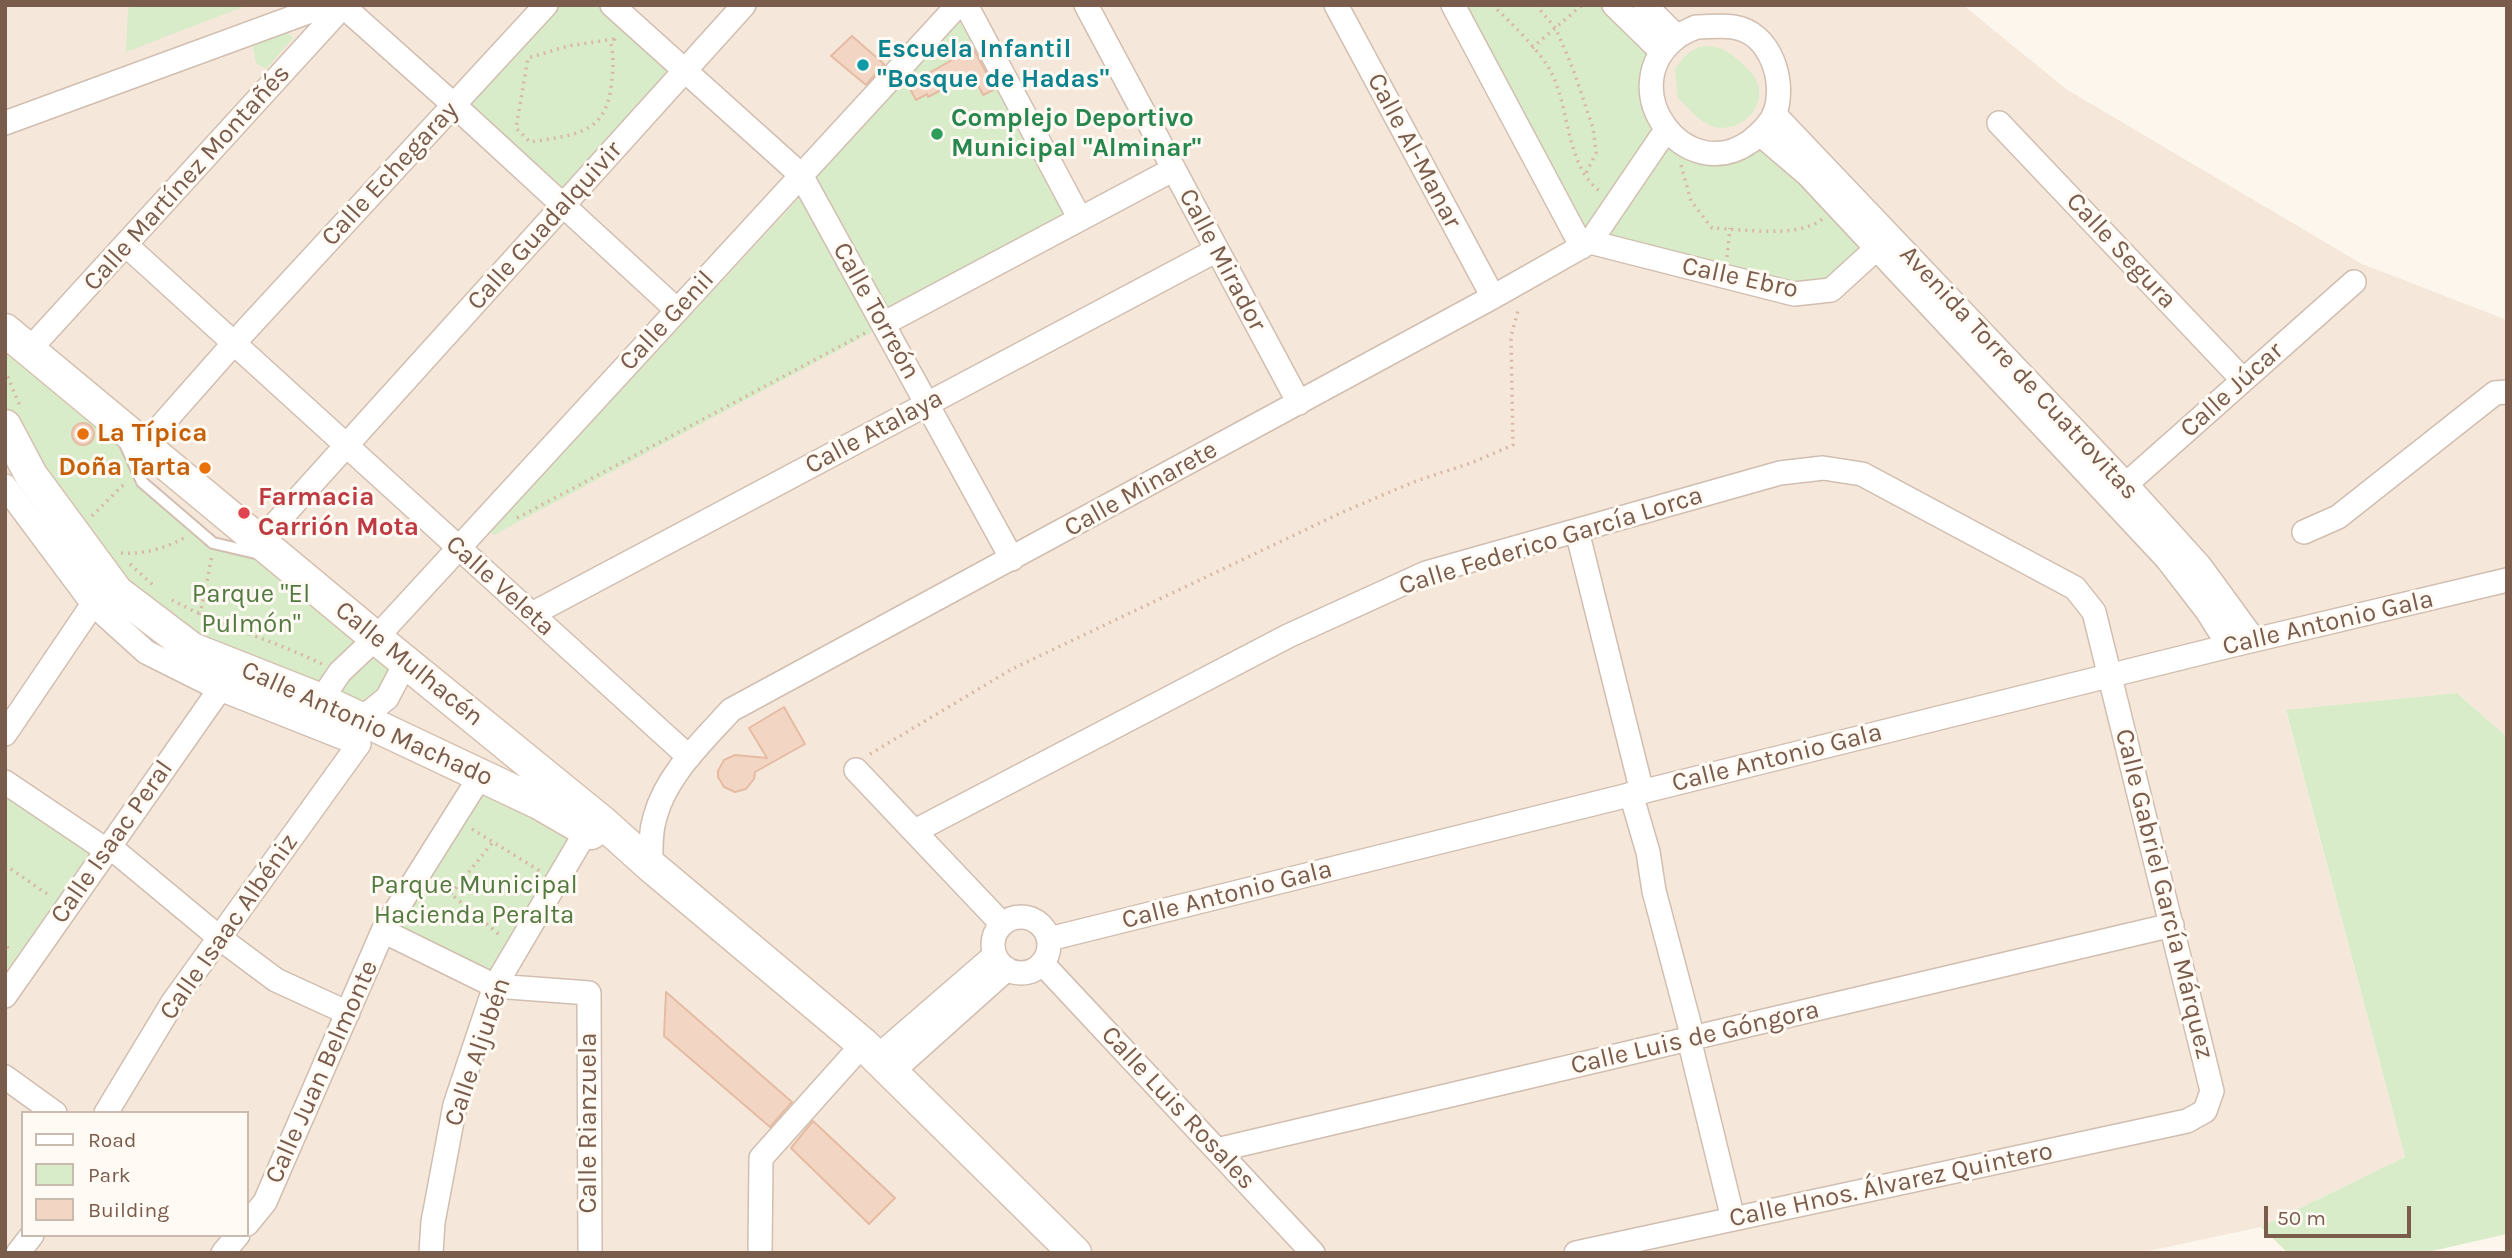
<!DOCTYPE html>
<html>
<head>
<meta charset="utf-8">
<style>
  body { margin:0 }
  #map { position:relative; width:2512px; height:1258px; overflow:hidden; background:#fdf6ec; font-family:Karla,sans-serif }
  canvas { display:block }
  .frame { position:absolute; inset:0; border:7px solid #7a5c4d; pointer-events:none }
  .legend { position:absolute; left:21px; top:1111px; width:228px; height:126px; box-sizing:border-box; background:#fffaf3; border:2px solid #cabbb1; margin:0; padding:9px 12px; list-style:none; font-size:21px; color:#7a5c4d }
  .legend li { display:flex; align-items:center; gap:14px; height:35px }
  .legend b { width:35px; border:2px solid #cabbb1 }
  .scale { position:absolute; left:2264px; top:1206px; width:147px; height:32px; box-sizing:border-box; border:4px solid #7a5c4d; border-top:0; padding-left:9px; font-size:21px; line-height:24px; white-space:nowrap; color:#7a5c4d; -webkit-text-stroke:5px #fffaf3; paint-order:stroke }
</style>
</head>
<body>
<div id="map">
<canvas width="2512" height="1258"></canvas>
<div class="frame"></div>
<ul class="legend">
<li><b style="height:9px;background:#fff"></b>Road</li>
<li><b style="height:19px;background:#d8ecc9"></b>Park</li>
<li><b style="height:19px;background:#f3d5c3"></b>Building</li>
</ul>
<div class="scale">50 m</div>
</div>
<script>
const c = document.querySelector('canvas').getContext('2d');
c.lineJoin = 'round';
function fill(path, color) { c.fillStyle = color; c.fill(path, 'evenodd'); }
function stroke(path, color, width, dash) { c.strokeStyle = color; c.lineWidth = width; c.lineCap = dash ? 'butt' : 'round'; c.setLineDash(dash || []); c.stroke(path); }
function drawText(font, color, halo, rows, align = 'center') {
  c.font = font + ' Karla,sans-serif'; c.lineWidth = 6; c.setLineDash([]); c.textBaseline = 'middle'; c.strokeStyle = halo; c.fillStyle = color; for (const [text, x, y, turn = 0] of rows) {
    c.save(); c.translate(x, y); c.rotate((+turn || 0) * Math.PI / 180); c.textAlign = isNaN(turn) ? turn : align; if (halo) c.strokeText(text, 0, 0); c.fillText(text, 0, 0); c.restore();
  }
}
fill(new Path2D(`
  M5,5H1963L2066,89L2362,264L2507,320V737L2457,693L2286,711L2405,1157L2261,1227L2139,1253H5ZM23,1113H247V1235H23Z`), '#f5e8da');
fill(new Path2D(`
  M132,5H248L126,52L128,9Z
  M546,5H612L684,72L562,206L454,105Z
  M958,5L1080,219L883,324L801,175Z
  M1453,5H1614L1662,52L1651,83L1692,148L1760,134L1877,248L1831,290L1590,242Z
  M285,30L293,38L266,69L256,63L252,43Z
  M1704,46C1719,46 1727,50 1738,60C1747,68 1758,77 1759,90C1762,115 1734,134 1711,126C1700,122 1687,107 1678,98L1675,69C1683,57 1690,49 1704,46Z
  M801,196L878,329L494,535L490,532Z
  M5,332L117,423L142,482L213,543L279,558L406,662L361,719L117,592L5,426Z
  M2457,693L2507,737V1234L2423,1253H2288L2261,1227L2405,1157L2286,710Z
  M481,775L587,830L495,986L383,931Z
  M5,782L106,850L5,996Z`), '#d8ecc9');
const building = new Path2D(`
  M852,36L884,64L866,85L831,56Z
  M973,48L995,89L983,95L972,73L928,97L927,94L916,100L908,85Z
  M72 434a11 11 0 1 1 22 0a11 11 0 1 1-22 0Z
  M784,707L805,744L755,772L754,779L746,789L735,792L724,787L718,777V771L724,760L735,755L767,758L749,728Z
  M666,992L792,1102L770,1127L664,1036Z
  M813,1121L895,1198L869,1224L791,1148Z`);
fill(building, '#f3d5c3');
stroke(building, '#e6bba3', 2);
const lane = new Path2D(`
  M125,444L142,482L213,543L260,554`);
const street = new Path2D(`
  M612,5L801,175L1012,559
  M966,5L1080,219
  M1086,5L1299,403
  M1336,5L1493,297
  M1453,5L1582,247
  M1614,5L1662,52
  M1645,5L1677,37
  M343,6L454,105L677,310
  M1696,27C1708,27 1722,25 1733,27C1771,32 1786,82 1775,113C1770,125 1761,133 1751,141C1685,189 1611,87 1677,37C1682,33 1690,30 1696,27Z
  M1774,114L2126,484L2200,566L2254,640
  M5,123L327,5
  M1999,123L2242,379
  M1760,134L1807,174L2167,559L2207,611L2229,646
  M1590,242L1794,294L1831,290L1877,248
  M126,245L689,757
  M883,324L1174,169
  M29,350L344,5
  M144,445L234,343L546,5
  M5,486L93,604L146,652L220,689L359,744L173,1002L106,1113
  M2115,494L2354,282
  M1577,531L1642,792
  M2304,532L2338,517L2495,393L2507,392
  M260,541L744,5
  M532,614L1217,250
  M321,700L340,672L376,638L958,5
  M361,719L387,698L406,662
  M5,734L93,604
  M856,770L1002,924
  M5,782L106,850
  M1631,794L1648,852L1654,891L1693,1038
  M915,831L1288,636L1426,573L1780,473L1823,468L1862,474L2075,588L2094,612L2212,1091L2205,1111L2187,1121L1576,1253
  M109,846L221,939L276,980L348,1013
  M651,866C651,849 650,833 655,817C666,775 703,741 731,710L1493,297L1590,242L1666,130
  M993 945a28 28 0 1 1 56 0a28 28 0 1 1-56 0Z
  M383,931L495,986L589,993L590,1253
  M1049,939L2229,646L2507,580
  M1042,963L1313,1253
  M5,996L220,689
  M1689,1039L1733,1219
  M877,1057L995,955
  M892,1072L1007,969
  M5,1077L55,1113
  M1217,1150L2172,925
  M247,1224L265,1202L383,931L481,775
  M18,1253L32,1235
  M223,1253L238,1235
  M431,1253L433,1222L455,1105L495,986L587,830
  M760,1253L761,1158L863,1044`);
const secondary = new Path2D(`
  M5,330L376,638L602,822L651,866L863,1044L1075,1253
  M5,426L31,475L117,592L192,649L321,700L539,803L591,833`);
stroke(lane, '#d1beb0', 14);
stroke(street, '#d1beb0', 26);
stroke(secondary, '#d6c0b0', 35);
stroke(new Path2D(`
  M1492,5C1509,20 1543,54 1552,74C1570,110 1566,167 1601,192
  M1536,5L1556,29L1573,69L1593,128L1596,153L1585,175
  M614,39L568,46L528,58L516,128L530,142C571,135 605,136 611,87C613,72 614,59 611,44L617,36
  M1532,48L1582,5
  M1681,165L1691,201L1712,228C1743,229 1798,239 1822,219
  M1727,257L1730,228
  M5,370L20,406
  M92,516L122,486L128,485
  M517,518L865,333
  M121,553C142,555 166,548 184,538
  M130,564L155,587
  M172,600C220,626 273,640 322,664
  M200,615L212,556
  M870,754L1012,669L1345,511L1416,481L1471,463L1513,445L1511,336L1519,307
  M472,829L540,871
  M5,865L50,896
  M438,883L502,937
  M451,894L493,842
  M5,940L8,949L5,953`), '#d9b8a5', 3.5, [2, 5]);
stroke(lane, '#fff', 10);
stroke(street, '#fff', 23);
stroke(secondary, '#fff', 32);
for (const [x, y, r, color] of [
  [863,65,7,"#0f9aa8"],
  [937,134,7,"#2e9e5b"],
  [83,434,7,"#e8710a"],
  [205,468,7,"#e8710a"],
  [244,513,7,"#e0444e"]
]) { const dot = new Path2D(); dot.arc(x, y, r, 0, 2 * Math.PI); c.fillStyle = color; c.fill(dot); stroke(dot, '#fffaf3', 2.5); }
drawText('bold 26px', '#0d838f', '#fffaf3', [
  ["Escuela Infantil",877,50],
  ["\"Bosque de Hadas\"",877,80]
], 'left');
drawText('bold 26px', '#27864d', '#fffaf3', [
  ["Complejo Deportivo",951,119],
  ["Municipal \"Alminar\"",951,149]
], 'left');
drawText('26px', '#7a5c4d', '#fffaf3', [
  ["Calle Al-Manar",1414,151,62],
  ["Calle Echegaray",390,174,-47],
  ["Calle Martínez Montañés",187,178,-48],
  ["Calle Guadalquivir",545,226,-48],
  ["Calle Segura",2121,251,47],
  ["Calle Mirador",1222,260,62],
  ["Calle Ebro",1740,278,12],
  ["Calle Torreón",876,311,61],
  ["Calle Genil",667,321,-47],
  ["Avenida Torre de Cuatrovitas",2019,373,47],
  ["Calle Júcar",2232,390,-42],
  ["Calle Atalaya",874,432,-28],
  ["Calle Minarete",1141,489,-29],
  ["Calle Federico García Lorca",1551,541,-17],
  ["Calle Veleta",500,586,42],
  ["Calle Antonio Gala",2328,623,-13],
  ["Calle Mulhacén",409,664,39],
  ["Calle Antonio Machado",367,724,24],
  ["Calle Antonio Gala",1777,758,-14],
  ["Calle Isaac Peral",112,842,-55],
  ["Calle Gabriel García Márquez",2164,894,76],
  ["Calle Antonio Gala",1227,895,-14],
  ["Calle Isaac Albéniz",229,927,-55],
  ["Calle Luis de Góngora",1695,1038,-13],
  ["Calle Aljubén",478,1052,-71],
  ["Calle Juan Belmonte",322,1072,-66],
  ["Calle Luis Rosales",1178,1108,47],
  ["Calle Rianzuela",589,1123,-90],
  ["Calle Hnos. Álvarez Quintero",1891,1185,-12]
]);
drawText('bold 26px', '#c56008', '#fffaf3', [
  ["La Típica",97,434],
  ["Doña Tarta",191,468,"right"]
], 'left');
drawText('bold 26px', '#be3a42', '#fffaf3', [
  ["Farmacia",258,498],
  ["Carrión Mota",258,528]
], 'left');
drawText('26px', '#537a41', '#fffaf3', [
  ["Parque \"El",251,595],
  ["Pulmón\"",251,625],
  ["Parque Municipal",474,886],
  ["Hacienda Peralta",474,916]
]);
</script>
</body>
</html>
